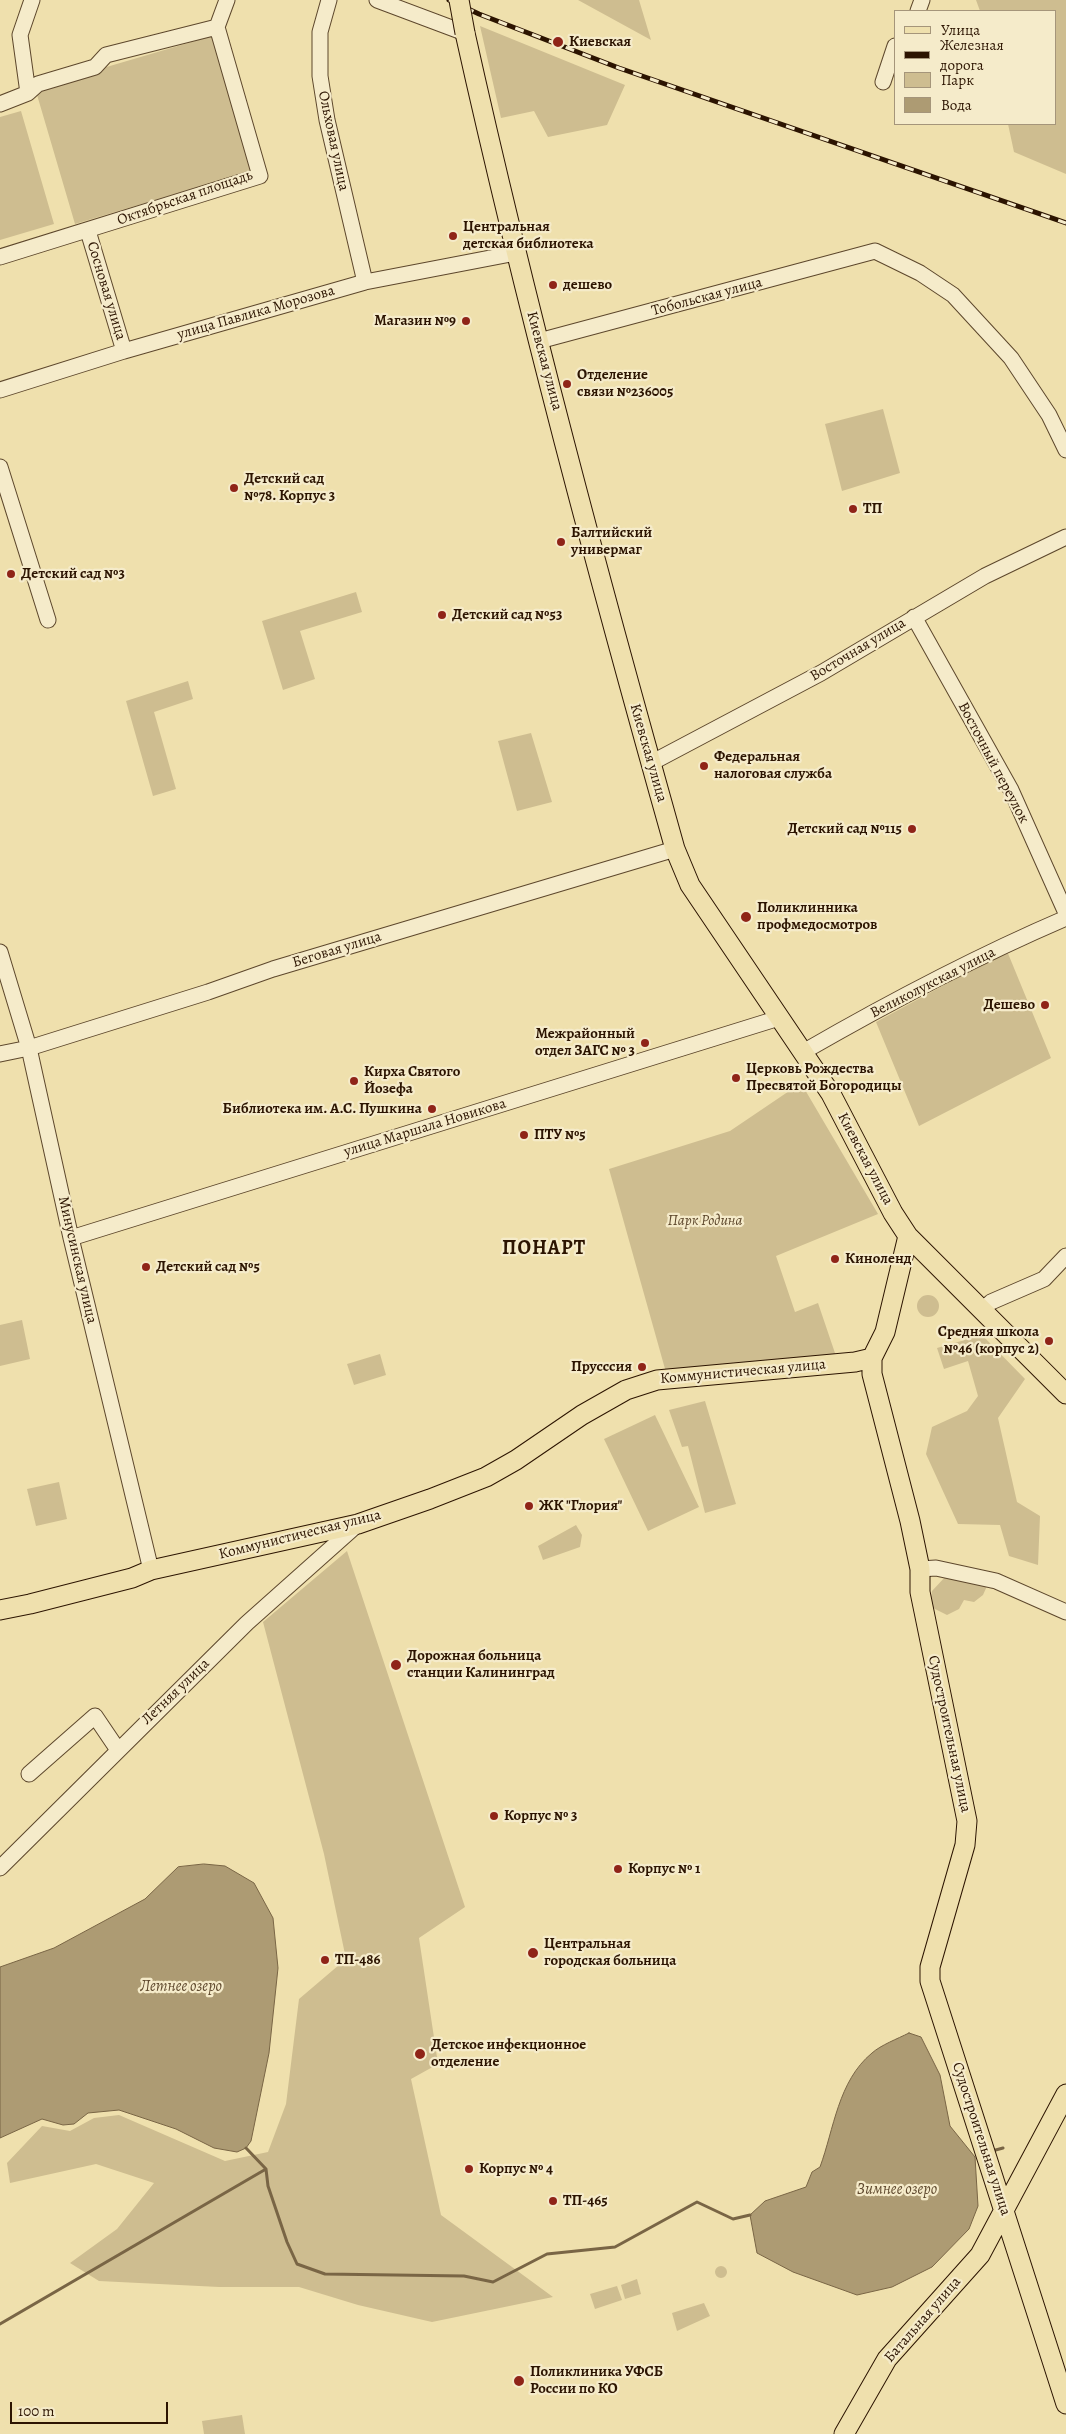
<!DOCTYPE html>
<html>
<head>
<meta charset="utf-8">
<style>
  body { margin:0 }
  #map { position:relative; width:1066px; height:2434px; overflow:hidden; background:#efe0ad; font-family:Alegreya,serif }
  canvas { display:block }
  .legend { position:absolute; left:894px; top:10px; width:162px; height:115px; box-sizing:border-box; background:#f5ebca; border:1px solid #a5957a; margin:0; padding:6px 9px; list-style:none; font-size:15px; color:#2c1401 }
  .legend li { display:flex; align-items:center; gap:10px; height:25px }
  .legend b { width:25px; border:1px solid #a5957a }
  .scale { position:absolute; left:10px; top:2402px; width:158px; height:22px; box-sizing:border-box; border:2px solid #2c1401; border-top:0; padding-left:6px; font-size:15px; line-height:18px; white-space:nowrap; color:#2c1401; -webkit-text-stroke:4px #f5ebca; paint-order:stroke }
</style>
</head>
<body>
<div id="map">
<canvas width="1066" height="2434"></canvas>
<ul class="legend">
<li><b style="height:6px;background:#efe0ad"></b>Улица</li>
<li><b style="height:6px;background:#2c1401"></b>Железная дорога</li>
<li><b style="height:14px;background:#cebd90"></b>Парк</li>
<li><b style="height:14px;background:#ad9b73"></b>Вода</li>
</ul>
<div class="scale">100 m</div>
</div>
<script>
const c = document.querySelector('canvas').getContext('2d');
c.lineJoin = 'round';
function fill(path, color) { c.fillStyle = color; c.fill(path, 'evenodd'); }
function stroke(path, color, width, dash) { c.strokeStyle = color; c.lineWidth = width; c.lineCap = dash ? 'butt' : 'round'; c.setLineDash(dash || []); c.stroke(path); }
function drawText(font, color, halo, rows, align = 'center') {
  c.font = font + ' Alegreya,serif'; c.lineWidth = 4.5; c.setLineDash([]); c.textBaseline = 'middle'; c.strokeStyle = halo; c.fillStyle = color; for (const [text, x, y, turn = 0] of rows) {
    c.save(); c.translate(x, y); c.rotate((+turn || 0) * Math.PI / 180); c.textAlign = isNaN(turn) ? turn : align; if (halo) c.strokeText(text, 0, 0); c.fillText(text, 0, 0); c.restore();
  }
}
fill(new Path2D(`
  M578,0H639L651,40Z
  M976,0H1066V174L1014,152L1008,124H1055V11H980Z
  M480,26L625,85L607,125L548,137L534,111L501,118Z
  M212,36L252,171L75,224L35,88Z
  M21,111L54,224L0,240V117Z
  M883,409L900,473L842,491L825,424Z
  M356,592L362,612L300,631L315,679L283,690L262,621Z
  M188,681L193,699L154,712L176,789L153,796L126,701Z
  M531,733L552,802L517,811L498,741Z
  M1007,951L1051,1058L919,1126L876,1022Z
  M801,1083L878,1214L776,1256L795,1312L818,1303L836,1356L667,1376L609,1169L730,1131Z
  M917 1306a11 11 0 1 1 22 0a11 11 0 1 1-22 0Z
  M22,1320L30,1359L0,1366V1325Z
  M982,1335L1025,1379L998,1418L1017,1502L1040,1516L1038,1565L1009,1556L1000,1525L958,1524L926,1454L932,1427L967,1411L978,1396L968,1361L944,1369L937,1348Z
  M380,1354L386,1375L354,1385L347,1364Z
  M705,1401L736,1504L705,1513L688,1446L682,1447L669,1410Z
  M655,1415L699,1507L648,1531L604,1439Z
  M59,1482L67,1519L36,1526L27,1489Z
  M576,1525L582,1535L580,1547L543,1560L538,1546Z
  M347,1551L465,1907L419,1938L438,2064L411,2079L441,2215L553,2297L432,2322L358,2305L299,2287H219L99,2281L70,2263L117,2229L154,2183L96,2164L10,2183L7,2163L42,2126L70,2131L94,2118L119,2115L225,2161L268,2152L286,2104L299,1999L346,1959L324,1854L263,1622Z
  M946,1576L987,1586L983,1595L974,1602L964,1600L959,1609L947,1615L933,1608L930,1603L932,1591Z
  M715 2272a6 6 0 1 1 12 0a6 6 0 1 1-12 0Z
  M637,2279L641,2294L625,2299L621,2285Z
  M617,2286L622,2300L595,2309L590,2294Z
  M704,2303L710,2316L677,2331L672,2313Z
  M242,2415L245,2434H204L202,2421Z`), '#cebd90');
const water = new Path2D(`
  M204,1864L225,1866L254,1883L273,1918L278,1968L269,2053L251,2141L246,2148L237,2152L214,2148L176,2129L119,2110L88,2113L74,2124L63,2125L42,2119L0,2138V1967L54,1948L145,1899L178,1867Z
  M909,2033L921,2037L940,2075L950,2126L975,2157L978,2206L969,2229L932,2267L892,2287L857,2295L793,2272L757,2253L750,2215L765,2201L806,2187L812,2172L820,2167C834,2129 838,2081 872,2053C881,2045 897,2039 909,2033Z`);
fill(water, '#ad9b73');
stroke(water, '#796545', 1);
stroke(new Path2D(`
  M246,2148L266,2169L268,2186L287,2242L297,2264L325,2274L464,2276L493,2282L547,2254L615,2247L697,2202L733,2219L750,2215
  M992,2151L1003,2148
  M0,2324L266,2169`), '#796545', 3);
const minor = new Path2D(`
  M329,0L320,32V76L327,120L365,282
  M377,0L465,33
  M918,11L922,0
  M217,27L227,0
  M883,82L895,46
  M28,93L20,35L32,0
  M0,104L28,93L38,84L95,67L106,55L217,27L260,176L0,257
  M88,231L124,351
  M539,341L875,251L920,273L953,295L1011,358L1049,415L1066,450
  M0,390L124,351L365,282L516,253
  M0,467L48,620
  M914,617L1011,790L1066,913
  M651,763L821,673L985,576L1066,537
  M0,952L29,1048L71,1238L151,1570
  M803,1052C888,1003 975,957 1066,918
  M0,1054L29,1048L208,992L273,969L675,849
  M71,1238L779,1018
  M982,1310L991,1302L1044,1279L1066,1256
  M920,1569L936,1568L996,1581L1066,1612
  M29,1774L95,1716L118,1750
  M0,1868L247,1623L357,1525`);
const major = new Path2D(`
  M465,33C526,307 599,579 675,849L690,885L831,1094L893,1213L908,1236L1066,1394
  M908,1236L885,1332L872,1358V1374L910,1521L920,1569V1592L967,1821L965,1845L930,1967V1981L1066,2404
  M0,1610L30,1604L132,1578L151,1570L358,1524L430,1499L486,1477L516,1460L582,1415L626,1390L657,1380L855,1362L872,1358
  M844,2434L887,2359L980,2255L1066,2094`);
stroke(minor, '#5d472c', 17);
stroke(major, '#2c1401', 21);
stroke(minor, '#f5ebca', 15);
stroke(major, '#efe0ad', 19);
const rail = new Path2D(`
  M449,0L479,14L619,68L1066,223`);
stroke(rail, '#2c1401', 5);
stroke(rail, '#f5ebca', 3, [9]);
const majorBridge = new Path2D(`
  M459,0L465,33`);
stroke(majorBridge, '#2c1401', 21, []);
stroke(majorBridge, '#efe0ad', 19);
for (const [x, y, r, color] of [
  [558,42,6,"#8f2418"],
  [453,236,5,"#8f2418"],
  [553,285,5,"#8f2418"],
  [466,321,5,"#8f2418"],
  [567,384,5,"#8f2418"],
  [234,488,5,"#8f2418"],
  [853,509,5,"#8f2418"],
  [561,542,5,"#8f2418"],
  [11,574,5,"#8f2418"],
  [442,615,5,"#8f2418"],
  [704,766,5,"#8f2418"],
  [912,829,5,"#8f2418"],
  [746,917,6,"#8f2418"],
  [1045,1005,5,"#8f2418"],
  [645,1043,5,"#8f2418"],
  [736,1078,5,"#8f2418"],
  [354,1081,5,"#8f2418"],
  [432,1109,5,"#8f2418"],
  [524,1135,5,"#8f2418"],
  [835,1259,5,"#8f2418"],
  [146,1267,5,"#8f2418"],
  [1049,1341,5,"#8f2418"],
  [642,1367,5,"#8f2418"],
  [529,1506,5,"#8f2418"],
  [396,1665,6,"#8f2418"],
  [494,1816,5,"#8f2418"],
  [618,1869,5,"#8f2418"],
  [533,1953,6,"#8f2418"],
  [325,1960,5,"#8f2418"],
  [420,2054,6,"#8f2418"],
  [469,2169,5,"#8f2418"],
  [553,2201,5,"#8f2418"],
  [519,2381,6,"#8f2418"]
]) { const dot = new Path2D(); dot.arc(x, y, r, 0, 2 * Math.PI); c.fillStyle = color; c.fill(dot); stroke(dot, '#f5ebca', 2); }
drawText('bold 15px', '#2c1401', '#f5ebca', [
  ["Киевская",569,42],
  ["Центральная",463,227],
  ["детская библиотека",463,244],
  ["дешево",563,285],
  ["Магазин №9",456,321,"right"],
  ["Отделение",577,375],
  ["связи №236005",577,392],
  ["Детский сад",244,479],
  ["№78. Корпус 3",244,496],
  ["ТП",863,509],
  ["Балтийский",571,533],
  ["универмаг",571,550],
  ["Детский сад №3",21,574],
  ["Детский сад №53",452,615],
  ["Федеральная",714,757],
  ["налоговая служба",714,774],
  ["Детский сад №115",902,829,"right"],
  ["Поликлинника",757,908],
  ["профмедосмотров",757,925],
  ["Дешево",1035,1005,"right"],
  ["Межрайонный",635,1034,"right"],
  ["отдел ЗАГС № 3",635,1051,"right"],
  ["Церковь Рождества",746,1069],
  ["Пресвятой Богородицы",746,1086],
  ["Кирха Святого",364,1072],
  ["Йозефа",364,1089],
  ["Библиотека им. А.С. Пушкина",422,1109,"right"],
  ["ПТУ №5",534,1135],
  ["Киноленд",845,1259],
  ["Детский сад №5",156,1267],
  ["Средняя школа",1039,1332,"right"],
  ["№46 (корпус 2)",1039,1349,"right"],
  ["Прусссия",632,1367,"right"],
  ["ЖК \"Глория\"",539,1506],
  ["Дорожная больница",407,1656],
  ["станции Калининград",407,1673],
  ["Корпус № 3",504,1816],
  ["Корпус № 1",628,1869],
  ["Центральная",544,1944],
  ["городская больница",544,1961],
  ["ТП-486",335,1960],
  ["Детское инфекционное",431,2045],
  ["отделение",431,2062],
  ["Корпус № 4",479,2169],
  ["ТП-465",563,2201],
  ["Поликлиника УФСБ",530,2372],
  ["России по КО",530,2389]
], 'left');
drawText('15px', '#2c1401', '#f5ebca', [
  ["Ольховая улица",333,141,78],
  ["Октябрьская площадь",185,198,-19],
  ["Сосновая улица",106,291,73],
  ["Тобольская улица",707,297,-15],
  ["улица Павлика Морозова",256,313,-16],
  ["Киевская улица",544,361,75],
  ["Восточная улица",858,650,-31],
  ["Киевская улица",648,753,74],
  ["Восточный переулок",993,763,62],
  ["Беговая улица",337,950,-17],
  ["Великолукская улица",933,983,-27],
  ["улица Маршала Новикова",425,1128,-17],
  ["Киевская улица",865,1159,62],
  ["Минусинская улица",77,1260,77],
  ["Коммунистическая улица",743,1372,-5],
  ["Коммунистическая улица",300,1535,-14],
  ["Летняя улица",176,1692,-44],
  ["Судостроительная улица",949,1734,78],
  ["Судостроительная улица",981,2139,72],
  ["Батальная улица",923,2320,-49]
]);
drawText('italic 15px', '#5d472c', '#f5ebca', [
  ["Парк Родина",705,1221]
]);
drawText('italic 16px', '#604a2f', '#f5ebca', [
  ["Летнее озеро",181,1987],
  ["Зимнее озеро",897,2190]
]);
c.letterSpacing = '1px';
drawText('bold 20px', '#2c1401', '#f5ebca', [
  ["ПОНАРТ",544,1249]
]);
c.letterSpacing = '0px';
</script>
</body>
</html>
